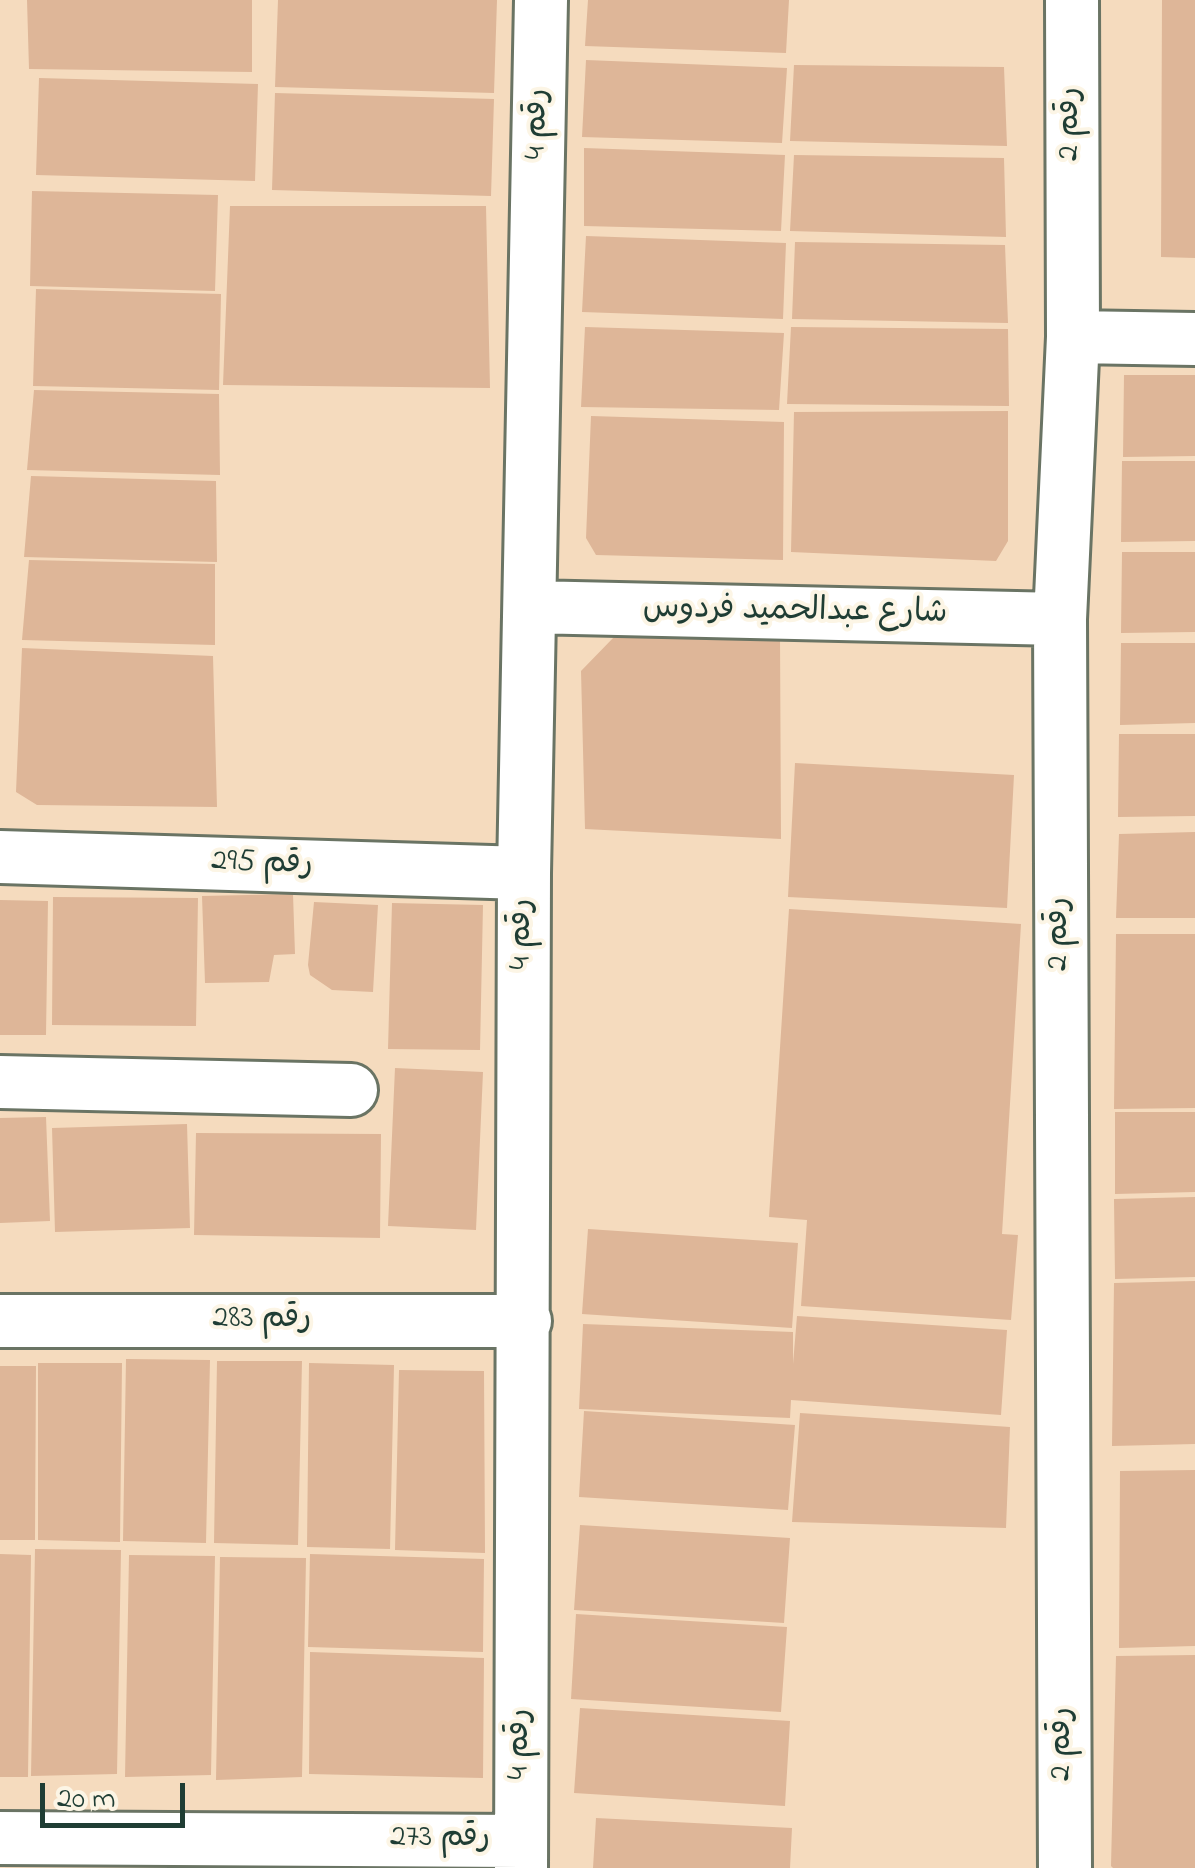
<!DOCTYPE html>
<html>
<head>
<meta charset="utf-8">
<style>
  body { margin:0 }
  #map { position:relative; width:1195px; height:1868px; overflow:hidden; background:#f5dbbe; font-family:"Indie Flower",sans-serif }
  canvas { display:block }
  .scale { position:absolute; left:40px; top:1783px; width:145px; height:45px; box-sizing:border-box; border:5px solid #1f3d34; border-top:0; padding-left:12px; font-size:30px; line-height:35px; white-space:nowrap; color:#1f3d34; -webkit-text-stroke:8px #fcf5e5; paint-order:stroke }
</style>
</head>
<body>
<div id="map">
<canvas width="1195" height="1868"></canvas>
<div class="scale">20 m</div>
</div>
<script>
const c = document.querySelector('canvas').getContext('2d');
c.lineJoin = 'round';
function fill(path, color) { c.fillStyle = color; c.fill(path, 'evenodd'); }
function stroke(path, color, width, dash) { c.strokeStyle = color; c.lineWidth = width; c.lineCap = dash ? 'butt' : 'round'; c.setLineDash(dash || []); c.stroke(path); }
function drawText(font, color, halo, rows, align = 'center') {
  c.font = font + ' "Indie Flower","Playpen Sans Arabic",sans-serif'; c.lineWidth = 8; c.setLineDash([]); c.textBaseline = 'middle'; c.strokeStyle = halo; c.fillStyle = color; for (const [text, x, y, turn = 0] of rows) {
    c.save(); c.translate(x, y); c.rotate((+turn || 0) * Math.PI / 180); c.textAlign = isNaN(turn) ? turn : align; if (halo) c.strokeText(text, 0, 0); c.fillText(text, 0, 0); c.restore();
  }
}
fill(new Path2D(`
  M27,0H252V72L29,69Z
  M278,0H497L494,93L275,87Z
  M588,0H789L786,53L585,46Z
  M1162,0H1195V258L1161,257Z
  M586,60L787,68L782,143L582,137Z
  M794,65L1004,67L1007,146L790,141Z
  M39,78L258,84L255,181L36,175Z
  M275,93L494,99L491,196L272,190Z
  M584,148L785,155L781,231L584,226Z
  M794,155L1004,158L1006,237L790,231Z
  M32,191L218,195L215,291L30,286Z
  M230,206H486L490,388L223,385Z
  M586,236L786,243L783,319L582,312Z
  M795,242L1005,245L1008,323L792,319Z
  M36,289L221,294L219,390L33,386Z
  M585,327L784,333L779,410L581,407Z
  M791,327L1008,329L1009,406L787,404Z
  M1124,375H1195V456L1123,457Z
  M34,390L219,394L220,475L27,470Z
  M1008,411V541L996,561L791,552L794,412Z
  M591,416L784,422L783,560L596,555L586,538Z
  M1122,461H1195V541L1121,542Z
  M31,476L216,481L217,562L24,557Z
  M1122,552H1195V632L1121,633Z
  M29,560L215,564V645L22,640Z
  M614,637H780L781,839L585,829L581,671Z
  M1121,643H1195V723L1120,725Z
  M22,648L213,656L217,807L37,805L16,792Z
  M1119,734H1195V816L1118,817Z
  M795,763L1014,775L1007,908L788,897Z
  M1195,832V918H1116L1119,834Z
  M293,894L295,954L274,955L269,982L205,983L202,896Z
  M53,897L198,898L196,1026L52,1025Z
  M0,900L48,901L46,1035H0Z
  M314,902L378,905L373,992L332,990L310,975L308,965Z
  M392,903L483,905L480,1050L388,1049Z
  M789,909L1021,924L1002,1234L1018,1235L1011,1320L801,1306L807,1220L769,1217Z
  M1116,934H1195V1108L1114,1109Z
  M395,1068L483,1072L476,1230L388,1226Z
  M1115,1112H1195V1192L1115,1194Z
  M46,1117L50,1221L0,1223V1118Z
  M187,1124L190,1228L55,1232L52,1128Z
  M196,1133L381,1134L380,1238L194,1235Z
  M1195,1197V1277L1115,1279L1114,1199Z
  M588,1229L798,1243L792,1328L582,1314Z
  M1195,1281V1444L1112,1446L1114,1283Z
  M797,1316L1007,1330L1001,1415L791,1400L790,1418L579,1409L583,1324L793,1332V1364Z
  M126,1359L210,1360L206,1543L123,1541Z
  M217,1361H302L298,1545L214,1543Z
  M38,1363H122L120,1542L38,1540Z
  M309,1363L394,1365L390,1549L307,1547Z
  M0,1366H36L35,1540H0Z
  M399,1370L484,1371L485,1553L395,1550Z
  M584,1411L795,1425L788,1510L579,1497Z
  M800,1413L1010,1427L1006,1528L792,1522Z
  M1195,1470V1646L1119,1648L1120,1471Z
  M580,1525L790,1538L784,1623L574,1610Z
  M35,1549L121,1550L117,1774L31,1776Z
  M0,1554L31,1555L28,1777H0Z
  M310,1554L484,1559L483,1652L308,1647Z
  M129,1555L215,1556L211,1775L125,1777Z
  M220,1557L306,1558L302,1777L216,1780Z
  M576,1614L787,1627L781,1712L571,1699Z
  M310,1652L484,1658L483,1778L309,1774Z
  M1195,1655V1868H1113L1111,1866L1116,1656Z
  M580,1708L790,1721L785,1806L574,1793Z
  M596,1818L792,1828L790,1868H593Z`), '#deb698');
const minor = new Path2D(`
  M1073,337L1195,339
  M530,607L1060,619
  M0,857L524,873
  M0,1082L351,1090
  M0,1321H525
  M0,1838L521,1841
  M521,1868L524,873L541,0
  M1065,1868L1060,619L1073,337L1072,0`);
stroke(minor, '#6a7464', 58);
stroke(minor, '#fff', 52);
drawText('32px', '#1f3d34', '#fcf5e5', [
  ["رقم 4",539,124,-89],
  ["رقم 2",1072,124,-90],
  ["شارع عبدالحميد فردوس",795,613,1],
  ["رقم 295",262,865,2],
  ["رقم 4",524,934,-90],
  ["رقم 2",1061,934,-90],
  ["رقم 283",262,1321],
  ["رقم 4",522,1744,-90],
  ["رقم 2",1064,1744,-90],
  ["رقم 273",440,1840]
]);
</script>
</body>
</html>
